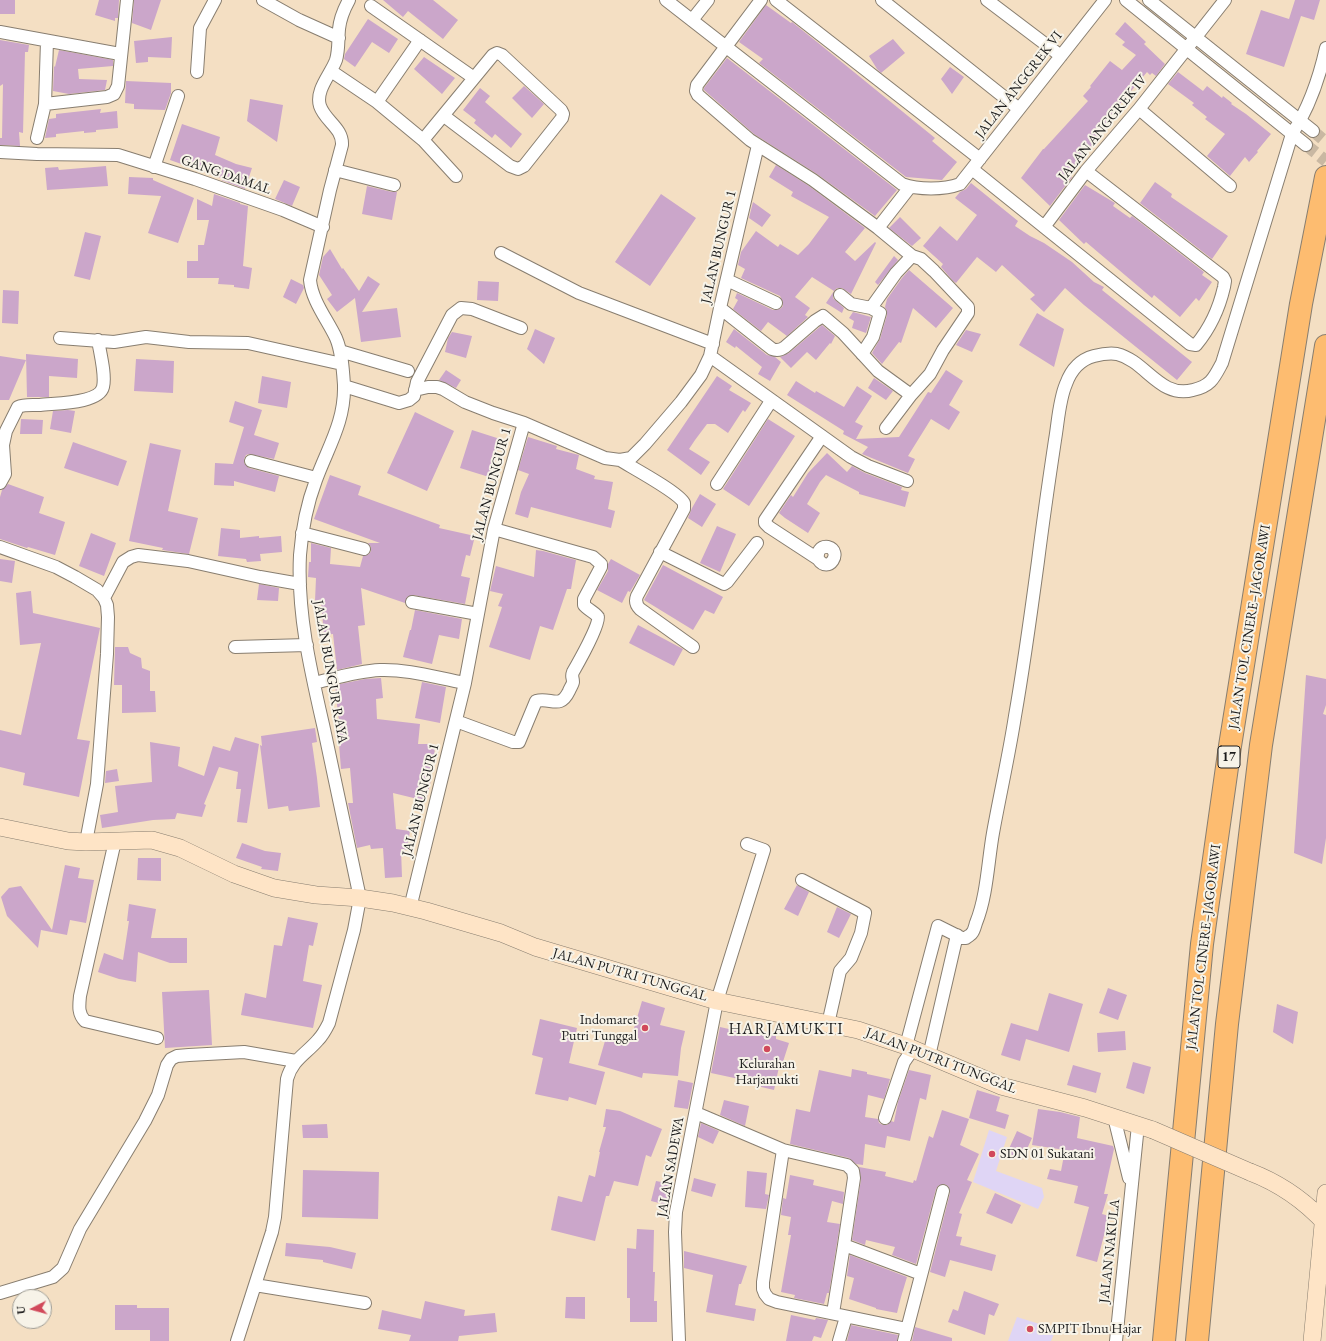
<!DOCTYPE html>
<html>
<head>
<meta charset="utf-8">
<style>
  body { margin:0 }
  #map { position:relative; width:1326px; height:1341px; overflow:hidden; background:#f4dfc3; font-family:"EB Garamond",serif }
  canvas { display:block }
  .north { position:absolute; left:12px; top:1289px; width:40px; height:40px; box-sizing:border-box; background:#f7f3e8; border:1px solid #9f9d96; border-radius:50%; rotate:264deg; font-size:11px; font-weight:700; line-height:16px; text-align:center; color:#1c1c1c }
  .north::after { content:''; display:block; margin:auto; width:14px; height:18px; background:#d1495b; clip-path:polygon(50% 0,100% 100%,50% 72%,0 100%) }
</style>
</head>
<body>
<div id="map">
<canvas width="1326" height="1341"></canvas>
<div class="north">U</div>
</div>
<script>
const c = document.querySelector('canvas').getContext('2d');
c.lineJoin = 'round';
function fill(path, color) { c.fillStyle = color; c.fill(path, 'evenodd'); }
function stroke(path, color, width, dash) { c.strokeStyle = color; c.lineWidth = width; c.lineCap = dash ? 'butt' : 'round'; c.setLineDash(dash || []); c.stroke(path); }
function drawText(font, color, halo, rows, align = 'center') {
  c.font = font + ' "EB Garamond",serif'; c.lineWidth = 4; c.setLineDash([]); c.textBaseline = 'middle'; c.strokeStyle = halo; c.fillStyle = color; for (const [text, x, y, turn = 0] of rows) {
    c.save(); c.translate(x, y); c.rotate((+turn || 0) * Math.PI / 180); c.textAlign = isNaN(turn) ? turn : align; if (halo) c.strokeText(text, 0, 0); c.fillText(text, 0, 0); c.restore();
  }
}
fill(new Path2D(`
  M989,1130L1007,1137L996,1171L1042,1188L1044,1197L1038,1209L973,1182Z
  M1017,1317L1046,1326L1050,1334H1054L1051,1341H1008Z`), '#dfd5f5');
fill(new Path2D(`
  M0,0H15V14H0Z
  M99,0H119L118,18H115V21L95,15Z
  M134,0H161L151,30L132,23Z
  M383,0H433L458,20L443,39L408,11L403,17Z
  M1295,0H1320L1314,20L1301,16L1284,67L1246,54L1261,10L1289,19Z
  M766,5L791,23L792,22L822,46L935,138L932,141L957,162L942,180L906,177L759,63L763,59L739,42Z
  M368,19L398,39L389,53L372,42L355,67L344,59L345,54Z
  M1125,22L1146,42L1144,44L1165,64L1156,76L1152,73L1150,75L1147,72L1106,121L1111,125L1069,171L1071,173L1069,176L1072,177L1050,206L1021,178L1043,149H1044L1088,101L1083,96L1091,87L1090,86L1110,61L1122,70L1136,55L1122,45L1125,42L1115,34Z
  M172,37L171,58L148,57V62L136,63L134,41Z
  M893,39L905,53L881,73L877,69L869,56Z
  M0,40L29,45L28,52H25L23,133L19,132L20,146L0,145V138H2L3,84L0,86Z
  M59,50L113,60V66L78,69L79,79L107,80L105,90L69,94L53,91L54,66L55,67Z
  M424,57L455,78L442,94L414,69Z
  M727,58L897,190L875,216L817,174L754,134L704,90V88Z
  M950,67L964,77L952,94L941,79Z
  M1178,72L1203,91L1207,86L1222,98L1223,96L1232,103L1231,104L1246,114L1271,134L1257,151L1258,152L1249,162L1245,157L1230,176L1207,156L1225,134L1205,119L1207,117L1192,105L1194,103L1168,84Z
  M126,81L171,83V93L165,110L134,109V104L125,103Z
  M524,86L544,104L532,118L512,98Z
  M480,88L490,96L485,102L522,134L511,148L495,134L492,138L474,123L476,120L463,110Z
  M250,99L283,105L277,142L247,121Z
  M101,109L100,113L117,111L118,128L96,130V132L84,133V131L56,134V137L45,138L49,119L56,118V114Z
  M182,124L220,137L215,155L236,164L252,168L245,189L221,180H227L170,160Z
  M776,165L809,186L865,228L845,252L855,261L875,242L876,243L851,294L842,288H837L834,291L812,277L795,297L810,308L805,315L808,317L787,336L768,322L761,331L733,309L738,300L735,298L737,293L773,310L780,309L783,306V302L780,296L741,278L745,269L738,265L741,252L756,231L778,247L780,244L798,255L809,244L829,217L791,196L793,192L769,177Z
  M106,166L108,186L47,190L45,168L58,167L59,170Z
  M129,177L153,178V180L194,198L178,243L148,233L161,196L128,194Z
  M284,180L300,187L292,206L275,199Z
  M1155,182L1172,194L1171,197L1228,236L1212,259L1140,203Z
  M971,183L1018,221L1015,226L1030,236L1044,243L1072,262L1094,282L1104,287L1102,290L1192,362L1177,380L1084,305L1065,288L1044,312L1030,299L1035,295L1002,265L996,272L977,257L956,283L953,281L941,267L943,264L923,246L940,226L957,241L977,215L955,198L960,192L966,189Z
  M1085,185L1115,203L1113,206L1130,218L1132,216L1204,272L1202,275L1212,282L1199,301L1196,298L1180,317L1154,295L1152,298L1086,242L1084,244L1059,220Z
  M367,186L392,192H397L392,220L362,214Z
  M214,194L240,203V204L248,206L243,266L252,268L249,289L234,287V285L218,284L219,278H187V261H198V245H204L209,220H197V199L212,206Z
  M661,194L696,218L650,286L615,262Z
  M753,202L771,215L762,227L749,218Z
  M900,217L921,238L912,246L889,228Z
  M85,232L101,236L90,280L74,276Z
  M330,249L342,269L343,268L359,291L368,276L380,284L362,312L397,308L401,337L361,342L355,298L337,312L327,299L332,295L319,275L323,257Z
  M894,256L898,260L878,285L875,282Z
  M909,270L953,308L936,328L913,308L901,343L899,342L882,364L872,353L880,339L887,315V311L885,307L887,299L902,278Z
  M291,279L303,285L304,288L296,304L283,297Z
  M478,281L499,282L498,301L477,300Z
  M3,290L19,291L18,324L2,323Z
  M834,291L833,298L844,308L842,313L826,303Z
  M853,312L871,317L866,333L852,328L854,321L849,318Z
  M1037,313L1064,329L1054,367L1019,345Z
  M822,325L835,336L831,344L830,343L816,360L807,352L791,368L780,357L789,353Z
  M535,329L555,338L544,364L527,349Z
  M734,329L767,355L775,357L781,362L770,381L758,374L762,367L736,346L735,348L726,342Z
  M966,330L981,334L972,352L956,345Z
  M452,332L472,336L466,358L445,352L448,338Z
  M26,354L78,359L77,378L49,376V397H27Z
  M0,356L26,360L9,400H0Z
  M136,359L174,361L173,393L134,391Z
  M446,370L461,380L456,388L439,380Z
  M946,370L963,381L949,405L960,412L949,430L931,419L908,456L915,459L908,473L862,454L868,447L843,434L844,431L787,395L796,381L815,393L816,391L844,407L857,386L872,396L855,422L863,426L856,439L899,437L928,392L931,393Z
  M262,376L291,382L287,408L258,403Z
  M717,376L732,386L729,390L751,403L745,412L743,410L728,433L715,424H707L695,440L689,449L710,462L701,475L667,450Z
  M874,378L893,391L886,400L868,388Z
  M235,401L262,410L254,435L279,443L274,459L249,454L246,455L244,459V463L249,468L279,476L275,492L234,481V486L214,485L215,463L233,464L244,427L229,422Z
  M68,410L75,411L71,433L50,429L53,411Z
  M415,412L454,431L427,491L387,473Z
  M21,419L43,420L42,434H20Z
  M768,419L795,436L749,506L723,489Z
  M472,430L500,439L489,477L460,468Z
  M528,437L557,446L556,449L579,455L576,469L595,476L594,479L613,482L608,509L615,511L611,528L531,507L528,518L515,514L521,492L529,474L518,470Z
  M73,442L127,461L118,486L64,468Z
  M150,443L181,450L168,511L198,518L189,554L162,550L163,548L129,541Z
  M827,453L847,472L852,466L865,473L902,487L901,490L909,492L905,507L859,494V492L826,475L820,482L807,504L820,513L808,533L785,518L779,513L791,495L793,497L808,473Z
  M330,475L361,486L358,495L440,525L439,528L475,536L470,556L466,555L461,576L470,578L465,604L413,595L407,597L405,603L361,588L365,625L358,626L362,664L337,670L333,634L324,635L321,601H315L316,578L308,577L309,562H311V543L331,548L330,564L360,567L363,556L369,554L371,551V547L368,543H380L314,519Z
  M8,484L44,497L39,513L65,522L55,555L28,547L27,548L0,539V497L2,490Z
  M700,494L716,504L702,527L688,518L692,508Z
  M717,526L736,534L720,572L700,563Z
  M221,528L240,530V538L259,536V538L281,536L282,552L260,554L261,561L247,562L246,559L218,556Z
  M91,533L116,543L104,576L79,566Z
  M536,550L543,551L576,560L571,589H567L553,630L540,626L530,660L489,647L502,607L498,606L503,594L490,591L496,566L534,577Z
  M0,559L15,561L12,583L0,581Z
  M611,559L640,575L630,592L628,591L622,603L597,590L608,571V564Z
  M663,565L723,597L714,614L705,610L693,630L644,600Z
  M259,584L279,588L278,601L257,600Z
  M31,591L33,613L100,628L77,739L90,741L79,797L23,785L25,773L0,767V730L21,735L41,643L20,645L16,593Z
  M415,610L462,619L459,639L439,635L432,664L403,657L410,630H411Z
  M638,625L683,649L674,666L629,643Z
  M115,647H128L130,653L141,658L142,668L150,671V691H155L156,712L122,713V685H114Z
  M1306,675L1326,679V705L1323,714L1326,715V838L1322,864L1294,853Z
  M381,678L383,698L376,699L377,719L420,724L418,744H434L435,757H433L427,779L431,780L426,801L393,793L396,829L410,831L407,850L401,849L402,877L385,878L383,848L371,849L370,845L357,848L348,803H353L350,768L341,769L338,732H341L338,714L335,685L365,679Z
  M422,682L446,687L440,723L415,718Z
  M315,728L317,742L312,743L317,778L320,807L289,811L288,806L268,809L260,745L262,746L261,736Z
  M235,737L259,744L247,823L237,822L241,789H236L238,772L219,767L204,804L206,805L202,817L177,813L175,819L153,820L102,828L100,815L118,812L115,786L152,782L150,742L180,747L178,766L204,776L213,746L230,751Z
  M117,769L119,781L105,783L106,771Z
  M242,843L265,851L281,853L278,871L261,869L262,867L236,858Z
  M138,858H161V881L137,880Z
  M65,865L80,868L78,878L94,880L86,923L70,920L67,935L41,930L38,948L7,916L1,897L9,888L21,886L52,930Z
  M797,885L809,892L798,916L784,909Z
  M129,904L156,909L151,938H187V963H170L138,952L136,982L119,979L98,972L104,953L123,960L129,921H127Z
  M837,907L851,914L839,938L827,932Z
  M288,917L318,923L313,946L309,945L303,981L322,985L313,1028L241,1015L245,993L266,998L274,945L282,946Z
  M1108,988L1127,995L1118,1020L1099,1013Z
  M209,990L212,1045L165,1048L162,992Z
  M1049,993L1083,1004L1069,1052L1026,1039L1020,1061L1001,1055L1011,1023L1038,1031Z
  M642,1001L665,1008L660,1025L685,1031L681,1048L678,1076L643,1073L642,1078L598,1065L607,1034L630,1042Z
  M1277,1004L1298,1012L1293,1044L1273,1032Z
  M540,1019L577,1028L569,1063L605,1072L596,1105L569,1097L568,1101L535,1094L543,1058L532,1055Z
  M720,1027L760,1036L762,1031L776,1035V1039L789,1043L781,1068L779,1067L774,1090L753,1085V1082L711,1073Z
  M1125,1031L1126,1050L1098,1052L1097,1033Z
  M1133,1062L1151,1067L1144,1094L1126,1088Z
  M1073,1065L1101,1073L1096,1093L1067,1085Z
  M852,1069L867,1072V1074L890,1079L884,1099L868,1095L865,1117L878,1119L879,1123L883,1125H887L891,1121L894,1122L898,1102L909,1070L931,1075L926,1100L920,1098L910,1141L887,1136L885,1148L865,1144L863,1165L856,1164L849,1158L790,1144L796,1109L810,1112L819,1070L851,1077Z
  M678,1080L693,1083L688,1109L674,1107Z
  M977,1090L1000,1097L996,1111L1009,1115L1005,1129L969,1118Z
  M724,1100L749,1106L745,1126L720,1115Z
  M606,1109L620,1111L662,1129L651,1157L646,1155L638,1186L614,1181L609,1196H606L595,1241L551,1230L558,1196L582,1202L589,1175L595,1177L600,1152H599L606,1127H603Z
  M1038,1109L1060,1112L1080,1117L1077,1138L1113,1146L1114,1149L1104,1194H1108L1102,1214L1109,1216L1097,1262L1076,1256L1089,1207L1074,1203L1078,1186L1047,1179L1050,1169L1061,1171L1065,1150L1032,1145Z
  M942,1110L969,1119L960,1145L979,1154L967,1180L972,1182L959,1213L962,1214L956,1236L962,1237L960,1245L996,1255L992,1271L950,1260L945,1277L930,1272L950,1193L948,1186L944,1184L938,1186L936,1189L916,1264L892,1255L895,1247L866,1240L865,1245L852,1240L861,1179L859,1167L886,1172L885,1176L913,1183L914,1180L916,1181L929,1136L933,1138Z
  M701,1123L719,1131L713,1144L698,1137Z
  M327,1124L328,1138H303L302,1125Z
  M1017,1131L1032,1138L1022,1160L1007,1153Z
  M303,1170L379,1172L378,1219L302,1217Z
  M747,1171L767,1173L765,1194L769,1195L766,1209L745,1207Z
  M790,1175L814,1180L813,1185L844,1192L843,1204L832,1201L827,1222L840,1224L829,1293H827L824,1304L794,1298L795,1295L781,1292L791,1235H788L791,1217L781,1215L783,1198L786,1199Z
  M694,1178L716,1184L712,1197L691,1191Z
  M656,1181L672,1184L667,1205L651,1201Z
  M995,1193L1021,1205L1012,1224L986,1213Z
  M637,1229L654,1230L653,1272H655L654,1301H657V1322H630V1298H627V1248L636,1249Z
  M286,1243L330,1247L356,1253L352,1269L323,1262V1260L285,1256Z
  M684,1251L747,1266L741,1284H739L735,1305L756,1309L754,1321L706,1312L713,1275L684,1268Z
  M850,1255L907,1277L901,1297L897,1313L876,1309V1308L849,1299L854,1278L847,1276Z
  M964,1291L999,1304L994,1316L989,1314L985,1335L948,1322L953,1309L958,1311Z
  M566,1297H585V1319L565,1318Z
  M425,1301L465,1310L464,1316L495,1313L497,1332L459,1336L458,1341H409L411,1335L378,1329L382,1310L421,1319Z
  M115,1305H137V1308H169V1341H150V1330H115Z
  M791,1315L815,1320L816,1318L828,1320L821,1338L814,1336L812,1341H786Z
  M851,1325L898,1335L897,1341H847Z
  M915,1327L952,1338V1341H912Z`), '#cba6ca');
stroke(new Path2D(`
  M1313,131L1326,142
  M1306,145L1326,161`), '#c9b8a2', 12, [12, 6]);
const street = new Path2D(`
  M263,0L299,20L339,38
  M666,0L902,184C918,190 944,190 960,184L1105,0
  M761,0L697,85L696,91L698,95L750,140L813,180L878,228L912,256L921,259L934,271L968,307V313L943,350L930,374L911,395L886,428
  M776,0L980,159
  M882,0L1019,109
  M987,0L1061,56
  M1126,0L1306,145
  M1149,0L1313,131
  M371,6L474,78
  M692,20L708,0
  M0,32L120,54
  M331,71L377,102L423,140L456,176
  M197,72L200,28L215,0
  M377,102L420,40
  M45,104L107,97L114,94L118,86L127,0
  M1139,109L1230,186
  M37,138L45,104L47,41
  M423,140L493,55L497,53L502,55L561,110L563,114L562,118L524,166L518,169L510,166L444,116
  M0,152L37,154L118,155L195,179L283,210L323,227
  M154,167L178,96
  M972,169L1190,344L1196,345C1211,327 1219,309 1224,287L1225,281L1223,277L1086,171
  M335,170L394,185
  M1044,227L1086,171L1139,109L1225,0
  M878,228L910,187
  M501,253L579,293L713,344
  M727,280L776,303
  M840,295L851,304L871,308
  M720,308L772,349C777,351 781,350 785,347L815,321L823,316L843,333L878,371L911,395
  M60,338L114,342L146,337L189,342L248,343L342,364
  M340,351L408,371
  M862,354L873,337L880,313L871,308L896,273L912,256
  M710,356L851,457L868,466L907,481
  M344,386L399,403L409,400L414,396L417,382L452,315L461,308L472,309L521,328
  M415,390L428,387H437L443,389L465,402L493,413L524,423L605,458L620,460L631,458L645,444L681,402L701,375L710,356L720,308L758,145
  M620,460C633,468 678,492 684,503V509L637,596C635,601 636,605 640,609L693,647
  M251,461L316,478
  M0,483L5,474L3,445L6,431L18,407C24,404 33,405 40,405C54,403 99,404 103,387C106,375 100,353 98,340
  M717,484L771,401
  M302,533L364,549
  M0,547L56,567L75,577L97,590L104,598L107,605L108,617L107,654L97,784L86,842
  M660,552L724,584L727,582L757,543
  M818,559C817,552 820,546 828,547C843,551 829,575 818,559L769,527L765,523V520L822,436
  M104,598L123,562L131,557L138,555L188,561L260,577L300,584
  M412,602L478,614
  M235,647L307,645
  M314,683C335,678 358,671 380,670C408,669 437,678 465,683
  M456,721L513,742H519L536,701C551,697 560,710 569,691C570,688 573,684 573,682C573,677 571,677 573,672C577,665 601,623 598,617C597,614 587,609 584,605V599L601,567V564L593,557L494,529
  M115,841L80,996C79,1006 78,1014 85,1021L157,1038
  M802,880L865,913L861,933L851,958L840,971L828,1024
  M410,908L465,683L494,529L524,423
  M906,1046L938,926L962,938H966C968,936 971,935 972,933C974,931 975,926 976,923C987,896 988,861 993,833C1000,794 1009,755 1015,716C1024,665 1031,613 1038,561C1043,521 1049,480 1055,440C1058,423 1059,400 1066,384C1071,370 1079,360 1094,356C1102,354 1110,353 1117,354C1146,361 1160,399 1193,390C1211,386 1214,378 1222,363L1292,134C1309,108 1319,79 1326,48
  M929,1056L957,935
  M696,1113L783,1150L847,1165L853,1171L854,1178L844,1245L921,1274
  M1114,1117L1129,1178
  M885,1118L904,1062L913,1049
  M783,1150L763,1282V1289L765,1294L769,1299L777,1302L907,1329
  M255,1285L365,1303
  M0,1293L53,1277L63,1268L80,1229L145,1121L158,1095L167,1065L171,1059L177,1056L189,1055L244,1052L296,1061
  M833,1313L844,1245
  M237,1341L272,1232L275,1217L287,1079C292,1060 306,1054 318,1040C323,1035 326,1029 329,1023L354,930L360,898C348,842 336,785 324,729C311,672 297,614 300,555C302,529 307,504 316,480C328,447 345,422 344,385C343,370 342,352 336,338C327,319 312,301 310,280L330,190L342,145C343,128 325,121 320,106C315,90 331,74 336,60C339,50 338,40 339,29C340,19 344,9 349,0
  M679,1341L675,1232L676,1212L717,1001L764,850L747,844
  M839,1341L846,1317
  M904,1341L943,1191
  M1116,1341L1138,1125`);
const secondary = new Path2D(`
  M0,827L68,841L86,842L152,840L180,848L234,874L274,888L316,895L360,898L393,903L426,911L501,933L535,947L717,1001L858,1030L906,1046L1001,1086L1085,1108L1153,1130
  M1250,1172C1279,1183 1305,1201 1326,1224
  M1312,1341L1326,1193`);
const highway = new Path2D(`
  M1164,1341L1202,944L1230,746L1301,304L1326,177
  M1197,1341L1227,1024L1261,745L1326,346`);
stroke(street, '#887e70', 14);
stroke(secondary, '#887e70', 18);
stroke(highway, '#887e70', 24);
stroke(street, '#fff', 12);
stroke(secondary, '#fee4c6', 17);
stroke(highway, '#fdbc70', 22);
const secondaryBridge = new Path2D(`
  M1153,1130L1250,1172`);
stroke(secondaryBridge, '#887e70', 18, []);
stroke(secondaryBridge, '#fee4c6', 17);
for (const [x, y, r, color] of [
  [645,1028,4,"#d1495b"],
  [767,1049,4,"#d1495b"],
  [992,1154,4,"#d1495b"],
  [1030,1329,4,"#d1495b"]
]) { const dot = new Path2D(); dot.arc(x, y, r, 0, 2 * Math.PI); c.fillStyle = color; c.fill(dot); stroke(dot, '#f7f3e8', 1.5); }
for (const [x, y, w] of [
  [1229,757,22]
]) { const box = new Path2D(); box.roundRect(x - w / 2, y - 11, w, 22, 3); c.fillStyle = '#f7f3e8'; c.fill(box); stroke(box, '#1c1c1c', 1); }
drawText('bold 13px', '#1c1c1c', null, [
  ["17",1229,757]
]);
drawText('14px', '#1c1c1c', '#f7f3e8', [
  ["JALAN ANGGREK VI",1019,85,-52],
  ["JALAN ANGGREK IV",1103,128,-51],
  ["GANG DAMAL",226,175,19],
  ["JALAN BUNGUR 1",719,247,-77],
  ["JALAN BUNGUR 1",492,484,-75],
  ["JALAN TOL CINERE–JAGORAWI",1250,627,-81],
  ["JALAN BUNGUR RAYA",330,672,80],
  ["JALAN BUNGUR 1",421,800,-76],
  ["JALAN TOL CINERE–JAGORAWI",1204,947,-83],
  ["JALAN PUTRI TUNGGAL",630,975,16],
  ["JALAN PUTRI TUNGGAL",941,1061,21],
  ["JALAN SADEWA",671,1167,-80],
  ["JALAN NAKULA",1110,1251,-84]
]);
drawText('14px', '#1c1c1c', '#f7f3e8', [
  ["Indomaret",637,1020,"right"],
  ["Putri Tunggal",637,1036,"right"],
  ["Kelurahan",767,1064,"center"],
  ["Harjamukti",767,1080,"center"],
  ["SDN 01 Sukatani",1000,1154],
  ["SMPIT Ibnu Hajar",1038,1329]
], 'left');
c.letterSpacing = '1px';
drawText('16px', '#1c1c1c', '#f7f3e8', [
  ["HARJAMUKTI",786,1030]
]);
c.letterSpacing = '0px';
</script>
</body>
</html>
